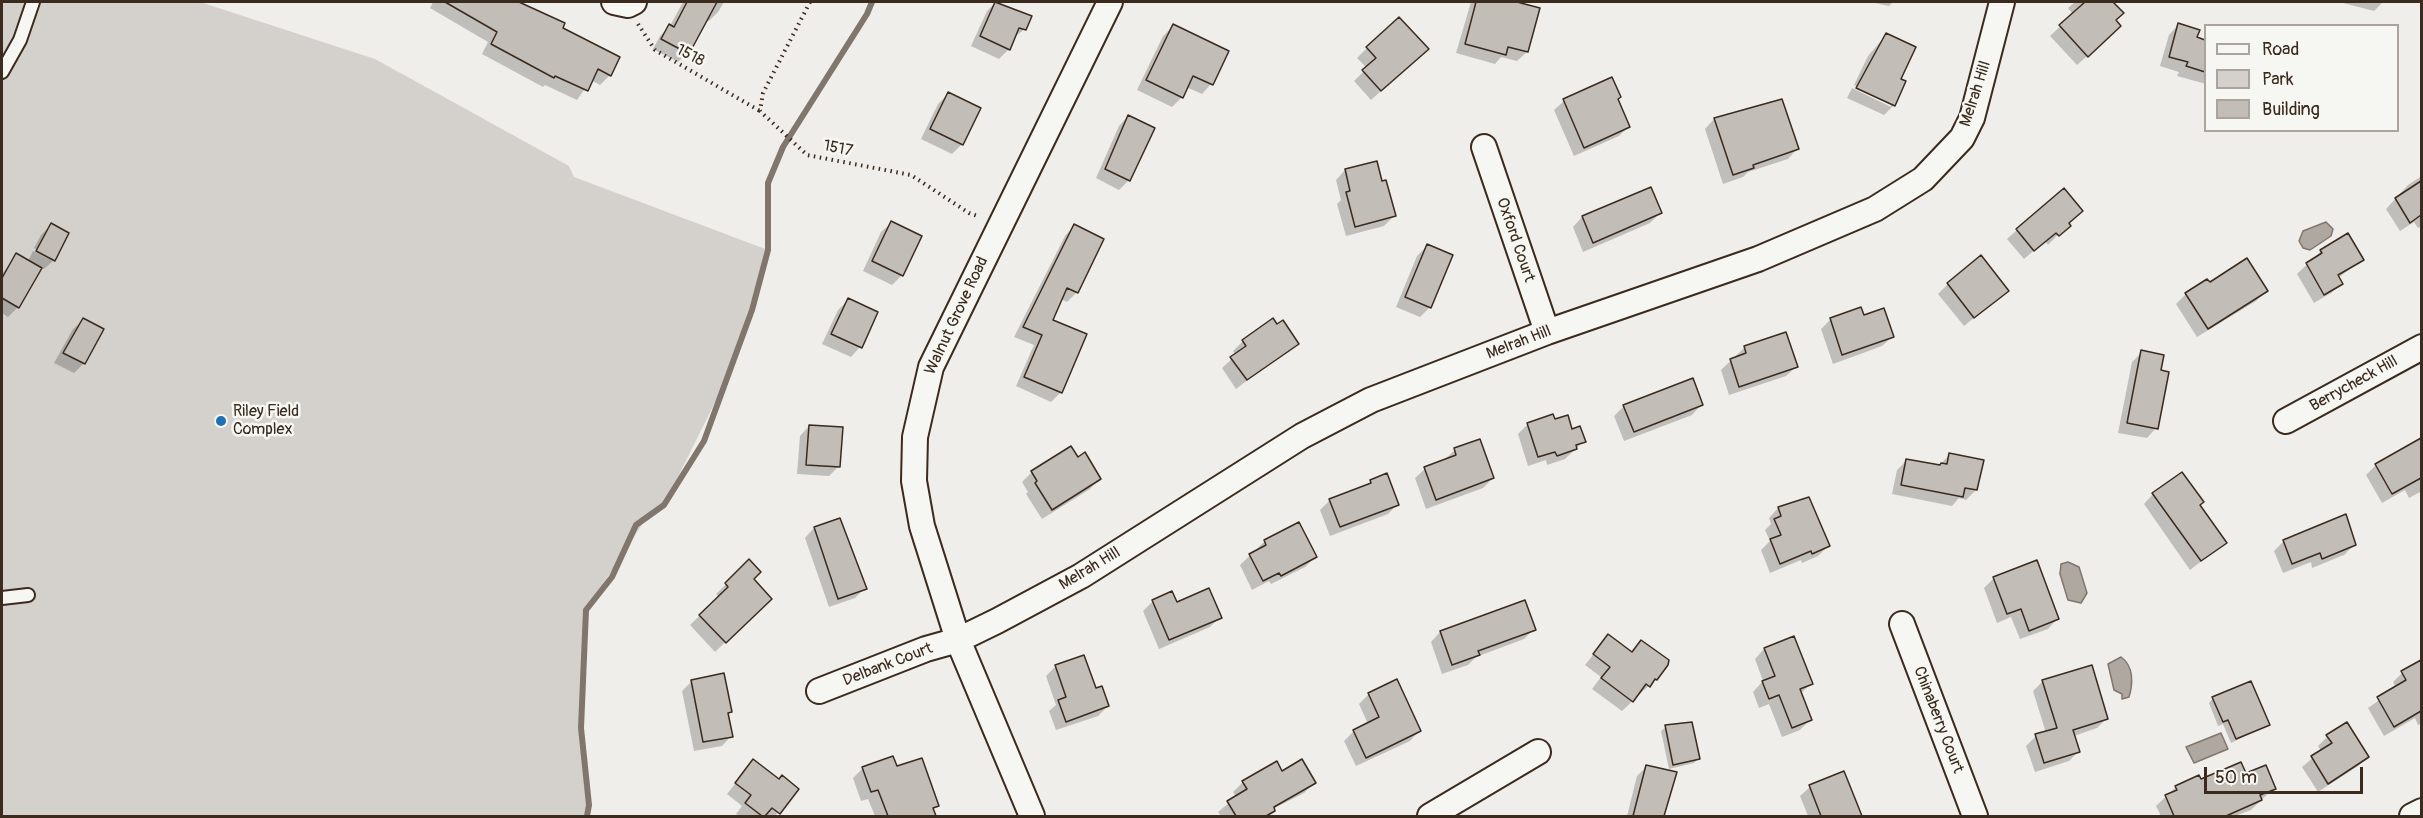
<!DOCTYPE html>
<html>
<head>
<meta charset="utf-8">
<style>
  body { margin:0 }
  #map { position:relative; width:2423px; height:818px; overflow:hidden; background:#efeeea; font-family:Pangolin,sans-serif }
  canvas { display:block }
  .frame { position:absolute; inset:0; border:3px solid #3b2a1e; pointer-events:none }
  .legend { position:absolute; left:2204px; top:24px; width:195px; height:108px; box-sizing:border-box; background:#f6f6f2; border:2px solid #aba49d; margin:0; padding:8px 10px; list-style:none; font-size:18px; color:#3b2a1e }
  .legend li { display:flex; align-items:center; gap:12px; height:30px }
  .legend b { width:30px; border:2px solid #aba49d }
  .scale { position:absolute; left:2204px; top:767px; width:159px; height:27px; box-sizing:border-box; border:3px solid #3b2a1e; border-top:0; padding-left:8px; font-size:18px; line-height:21px; white-space:nowrap; color:#3b2a1e; -webkit-text-stroke:4px #f6f6f2; paint-order:stroke }
</style>
</head>
<body>
<div id="map">
<canvas width="2423" height="818"></canvas>
<div class="frame"></div>
<ul class="legend">
<li><b style="height:8px;background:#f6f6f2"></b>Road</li>
<li><b style="height:16px;background:#d4d1cc"></b>Park</li>
<li><b style="height:16px;background:#c2bdb7"></b>Building</li>
</ul>
<div class="scale">50 m</div>
</div>
<script>
const c = document.querySelector('canvas').getContext('2d');
c.lineJoin = 'round';
function fill(path, color) { c.fillStyle = color; c.fill(path, 'evenodd'); }
function stroke(path, color, width, dash) { c.strokeStyle = color; c.lineWidth = width; c.lineCap = dash ? 'butt' : 'round'; c.setLineDash(dash || []); c.stroke(path); }
function drawText(font, color, halo, rows, align = 'center') {
  c.font = font + ' Pangolin,sans-serif'; c.lineWidth = 5; c.setLineDash([]); c.textBaseline = 'middle'; c.strokeStyle = halo; c.fillStyle = color; for (const [text, x, y, turn = 0] of rows) {
    c.save(); c.translate(x, y); c.rotate((+turn || 0) * Math.PI / 180); c.textAlign = isNaN(turn) ? turn : align; if (halo) c.strokeText(text, 0, 0); c.fillText(text, 0, 0); c.restore();
  }
}
fill(new Path2D(`
  M2,2H200L375,59L569,166L574,177L768,250L726,380L664,505L647,517L586,610L581,728L589,805L587,816H2Z`), '#d4d1cc');
const water = new Path2D(`
  M2326,222L2333,229L2331,236L2310,250L2303,248L2299,241L2303,231Z
  M2068,562L2079,567L2087,593L2081,603L2068,600L2060,574L2061,564Z
  M2121,657C2134,666 2133,684 2129,697L2122,699V694L2114,690L2108,664Z
  M2221,733L2228,749L2194,763L2186,747Z`);
fill(water, '#afa8a1');
stroke(water, '#81766d', 1.5);
fill(new Path2D(`
  M433,2H512L563,23L561,29L610,75L600,85L591,80L577,100L545,85L543,87L482,54L488,42L430,8Z
  M683,2H724L718,12L709,21L706,20L688,53L678,62L653,49L660,36L670,26Z
  M996,2L1030,17L1025,29L1013,38L1009,49L999,59L971,46L987,11Z
  M1471,2H1510L1538,9L1527,52L1517,61L1501,57L1495,64L1456,53Z
  M1870,2H1893L1889,6Z
  M2075,2H2111L2122,13L2114,21L2110,36L2077,65L2050,36L2073,14L2068,8Z
  M2339,2H2383L2374,11Z
  M2178,25L2195,38L2206,41V84L2177,76L2179,72L2160,66L2169,35Z
  M1173,26L1227,52L1211,84L1202,94L1186,87L1182,97L1172,107L1137,90L1163,36Z
  M1886,35L1899,79L1904,82L1893,106L1884,115L1847,98L1852,88L1891,107V103L1854,85L1868,56Z
  M1367,48L1417,59L1371,100L1354,81L1367,68L1357,58Z
  M1611,79L1616,100L1628,127L1619,136L1574,156L1554,110L1564,101Z
  M948,94L962,144L952,154L921,139L938,104Z
  M1745,109L1797,149L1788,159L1748,172L1743,177L1723,184L1705,129L1714,119Z
  M1128,116L1129,180L1119,190L1096,178L1119,126Z
  M1345,170L1394,216L1384,226L1346,236L1337,204L1341,200L1336,180Z
  M2422,176V226L2418,228L2414,222L2400,231L2386,209L2408,185Z
  M1660,213L1650,223L1583,252L1573,227L1582,217Z
  M891,223L902,275L892,285L863,271L881,232Z
  M2068,224L2048,245L2045,241L2024,259L2007,239L2017,230Z
  M51,225L54,260L44,269L41,268L18,307L8,317L2,313V274L17,255L28,261L33,251L53,261V258L34,248L41,235Z
  M1074,226L1077,292L1067,302L1061,299L1051,321L1061,392L1051,402L1016,386L1034,345L1014,337L1065,236Z
  M1427,246L1451,256L1430,307L1420,317L1396,307L1417,256Z
  M2321,251L2362,260L2338,278L2341,283L2331,293L2314,303L2297,274Z
  M1948,284L2007,291L1964,326L1938,294Z
  M2209,284L2266,291L2256,301L2197,337L2176,304L2186,294Z
  M848,300L860,347L851,357L822,344L838,310Z
  M1860,309L1863,317L1892,337L1882,346L1833,364L1821,329L1830,320Z
  M83,320L84,363L74,373L54,363L73,329Z
  M1243,341L1297,343L1236,389L1222,368L1236,355L1233,351Z
  M1745,347L1796,367L1786,376L1729,395L1721,370Z
  M2142,352L2159,372L2156,428L2147,438L2118,433L2132,362Z
  M1701,405L1692,415L1624,441L1614,416L1624,406Z
  M1554,421L1584,441L1565,459L1547,465L1546,460L1528,466L1518,434L1528,424Z
  M809,426L839,466L829,476L797,474L800,436Z
  M2422,440V491L2409,498L2405,490L2382,503L2366,475L2376,465Z
  M1455,450L1493,478L1483,488L1426,509L1415,478L1425,469L1445,459Z
  M1950,454L1976,490L1966,500L1959,498L1952,506L1892,494L1897,470L1907,460L1940,465Z
  M1077,459L1099,479L1090,489L1042,519L1026,494L1028,492L1022,482L1032,472Z
  M1371,481L1397,505L1388,514L1330,536L1320,510L1330,500L1365,487Z
  M2153,494L2198,505L2225,543L2190,570L2144,504Z
  M1808,499L1828,546L1818,556L1802,563L1801,560L1770,573L1761,550L1770,541L1765,530L1771,524L1769,518L1778,508Z
  M814,528L865,588L855,598L829,607L805,538Z
  M1265,541L1315,557L1305,567L1271,584L1269,581L1252,590L1240,565Z
  M2284,541L2354,545L2344,555L2312,568L2311,562L2283,573L2274,551Z
  M749,562L752,580L770,599L715,652L690,625L719,597L716,594Z
  M1994,578L2057,619L2048,629L2020,639L2011,617L1997,623L1984,588Z
  M1153,601L1220,617L1210,627L1159,649L1143,611Z
  M1524,602L1534,629L1524,639L1476,657L1468,665L1442,674L1431,642L1440,632Z
  M1608,636L1631,653L1641,642L1656,679L1622,711L1592,689L1601,677L1585,665Z
  M1793,638L1811,684L1800,694L1810,720L1800,730L1782,737L1769,704L1759,708L1753,692L1763,681L1755,659L1764,649Z
  M1083,657L1095,690L1108,706L1098,716L1056,730L1049,711L1056,705L1046,676L1055,667Z
  M2418,663L2422,669V723L2418,725L2415,718L2384,736L2368,708L2396,688L2393,682L2402,673Z
  M2043,681L2107,718L2097,728L2074,736L2078,752L2069,761L2035,772L2026,746L2036,736L2046,733L2033,691Z
  M691,682L730,712L727,715L731,736L722,746L694,751L682,691Z
  M1369,694L1419,731L1410,741L1356,766L1344,741L1354,731L1368,724L1359,704Z
  M2213,698L2268,725L2231,743L2223,724L2218,726L2209,703Z
  M2346,724L2368,757L2358,766L2318,792L2302,767L2321,751L2318,746L2327,737Z
  M1666,727L1698,759L1694,763L1669,769L1661,731Z
  M753,761L779,781L797,789L775,816H740L736,814L742,806L727,794Z
  M1646,767L1675,774L1663,816H1627L1637,776Z
  M863,768H896L937,806L932,810L935,816H875L868,799L861,801L853,778Z
  M1282,773L1314,783L1304,793L1259,816H1221L1218,812L1236,797L1233,792L1243,782Z
  M1843,773L1859,814L1857,816H1808L1800,796L1810,787Z
  M2245,775L2274,788L2251,810L2235,816H2161L2156,806L2176,787Z`), '#0003');
stroke(new Path2D(`
  M587,816L589,805L581,728L586,610L612,577L636,525L664,505L704,441L752,310L768,250V183L783,147L867,14L872,2`), '#81766d', 6);
const building = new Path2D(`
  M445,2H519L565,23L563,28L620,57L611,76L598,69L588,91L555,76L554,78L491,44L497,32Z
  M687,2H717L689,54L661,39L669,24L674,27Z
  M995,2L1032,16L1026,30L1019,28L1010,50L980,36Z
  M1476,2H1517L1540,8L1528,52L1508,47L1506,55L1465,44Z
  M2085,2H2113L2124,13L2116,20L2121,26L2088,57L2059,25Z
  M1399,17L1429,49L1381,91L1362,70L1376,58L1366,47Z
  M2178,23L2200,30L2197,37L2205,40V72L2186,66L2188,62L2169,57Z
  M1173,24L1229,51L1213,85L1193,76L1183,98L1146,80Z
  M1886,33L1916,47L1901,79L1906,81L1895,106L1856,88Z
  M1612,77L1621,97L1618,99L1630,127L1584,148L1563,99Z
  M948,92L981,108L963,145L930,129Z
  M1782,99L1799,149L1753,165L1754,168L1733,175L1714,118Z
  M1128,115L1155,128L1130,181L1105,169Z
  M1377,161L1382,181L1386,180L1396,216L1355,227L1346,192L1350,191L1345,169Z
  M2421,181V215L2410,223L2395,198Z
  M1651,187L1662,213L1593,243L1582,216Z
  M2064,188L2083,211L2069,223L2071,226L2059,236L2056,233L2034,251L2016,229Z
  M891,221L922,236L903,276L872,261Z
  M51,223L69,233L55,261L36,251Z
  M1074,224L1104,239L1078,293L1067,288L1053,320L1087,334L1062,393L1024,377L1042,335L1023,327Z
  M2348,233L2364,260L2338,275L2343,284L2324,295L2306,263L2322,253L2320,250Z
  M1427,244L1453,255L1431,308L1405,297Z
  M16,253L42,268L19,308L2,298V278Z
  M1981,255L2009,291L1974,318L1947,283Z
  M2247,258L2268,291L2208,329L2185,293L2207,279L2210,282Z
  M848,298L878,312L862,348L831,334Z
  M1861,307L1864,315L1884,308L1894,337L1842,355L1830,318Z
  M83,318L104,329L85,364L63,353Z
  M1273,318L1277,324L1283,320L1299,344L1247,380L1230,357L1246,346L1242,340Z
  M1786,332L1798,367L1739,387L1730,359L1746,353L1744,346Z
  M2141,350L2164,355L2161,370L2169,372L2158,429L2127,423Z
  M1693,378L1703,405L1634,432L1623,405Z
  M1553,414L1555,419L1568,415L1572,429L1580,426L1586,442L1576,445L1577,449L1557,456L1555,452L1538,457L1527,423Z
  M809,425L843,427L840,467L806,465Z
  M2421,438V478L2392,494L2375,464Z
  M1480,439L1494,478L1436,500L1424,467L1456,455L1454,448Z
  M1071,446L1078,457L1085,452L1101,479L1052,510L1035,483L1037,481L1031,471Z
  M1949,453L1984,460L1977,490L1965,488L1963,497L1901,485L1906,459L1940,465L1941,463L1947,464Z
  M2182,472L2204,502L2200,505L2227,543L2201,561L2152,493Z
  M1387,473L1399,505L1340,527L1329,499L1371,483L1370,480Z
  M1809,497L1830,546L1812,554L1811,551L1780,564L1770,539L1781,535L1774,519L1781,516L1778,507Z
  M2346,514L2356,545L2322,559L2320,553L2292,564L2283,540Z
  M840,518L867,589L838,599L814,527Z
  M1299,522L1317,557L1281,576L1279,573L1263,581L1249,554L1266,545L1264,540Z
  M749,559L761,572L754,579L772,599L726,643L699,615L728,587L725,583Z
  M2037,560L2059,619L2029,631L2021,609L2007,614L1993,577Z
  M1209,588L1222,618L1169,640L1152,600L1172,591L1177,602Z
  M1525,600L1536,630L1478,651L1480,655L1452,665L1440,631Z
  M1608,634L1632,652L1641,640L1669,660L1668,665L1657,680L1655,679L1650,687L1646,684L1633,702L1601,678L1610,667L1593,654Z
  M1794,636L1813,684L1800,689L1812,720L1792,728L1779,695L1769,699L1762,681L1775,676L1764,648Z
  M1084,655L1096,688L1102,686L1109,706L1066,722L1058,700L1066,697L1055,665Z
  M2421,660V711L2394,727L2377,697L2406,680L2401,671Z
  M2092,665L2108,719L2073,730L2080,752L2044,763L2035,734L2057,728L2042,680Z
  M724,673L732,712L728,713L733,737L703,742L691,680Z
  M1397,679L1421,731L1366,758L1353,730L1379,717L1368,693Z
  M2251,681L2270,725L2236,739L2228,720L2223,722L2212,697Z
  M1692,722L1700,759L1673,765L1665,725Z
  M2347,722L2369,757L2328,784L2311,756L2332,743L2326,735Z
  M893,756L897,766L922,758L939,806L933,808L936,816H888L878,790L871,792L862,767Z
  M753,759L779,779L782,775L799,789L780,814L772,808L765,816H762L745,803L751,795L735,783Z
  M1302,759L1316,783L1274,807L1275,811L1266,816H1236L1227,801L1247,789L1242,781L1277,761L1282,771Z
  M2241,762L2246,773L2266,765L2276,789L2260,795L2262,800L2226,816H2174L2165,795L2177,790L2175,786L2199,775L2201,779Z
  M1646,765L1677,772L1664,816H1633Z
  M1844,771L1862,816H1821L1809,785Z`);
fill(building, '#c2bdb7');
stroke(building, '#3b2a1e', 1.5);
const service = new Path2D(`
  M2,72L20,40L33,2
  M2,598L28,595`);
const minor = new Path2D(`
  M614,2L628,5L634,2
  M1484,147L1547,332
  M2286,421L2422,347
  M1902,624L1975,816
  M819,691L926,649L958,640L997,621L1081,576L1302,436L1371,400L1547,332L1758,259L1875,209L1923,179L1962,138L1972,118L2002,2
  M1032,816L958,640L922,526L914,481L915,437L931,367L1110,2
  M1430,816L1538,752
  M2412,816L2422,811`);
stroke(service, '#3b2a1e', 16);
stroke(minor, '#3b2a1e', 28);
stroke(new Path2D(`
  M810,2L763,93L760,111L807,155L911,175L969,213L980,217
  M638,24L655,50L760,111`), '#3b2a1e', 4, [1.5, 4.5]);
stroke(service, '#f6f6f2', 12);
stroke(minor, '#f6f6f2', 24);
for (const [x, y, r, color] of [
  [221,421,6,"#1f6fb2"]
]) { const dot = new Path2D(); dot.arc(x, y, r, 0, 2 * Math.PI); c.fillStyle = color; c.fill(dot); stroke(dot, '#f6f6f2', 2); }
drawText('16px', '#3b2a1e', '#f6f6f2', [
  ["1518",690,56,28],
  ["Melrah Hill",1976,94,-72],
  ["1517",838,149,11],
  ["Oxford Court",1515,240,71],
  ["Walnut Grove Road",957,316,-65],
  ["Melrah Hill",1519,343,-21],
  ["Berrycheck Hill",2354,384,-29],
  ["Melrah Hill",1090,569,-31],
  ["Delbank Court",888,665,-21],
  ["Chinaberry Court",1938,720,69]
]);
drawText('16px', '#3b2a1e', '#f6f6f2', [
  ["Riley Field",233,412],
  ["Complex",233,430]
], 'left');
</script>
</body>
</html>
